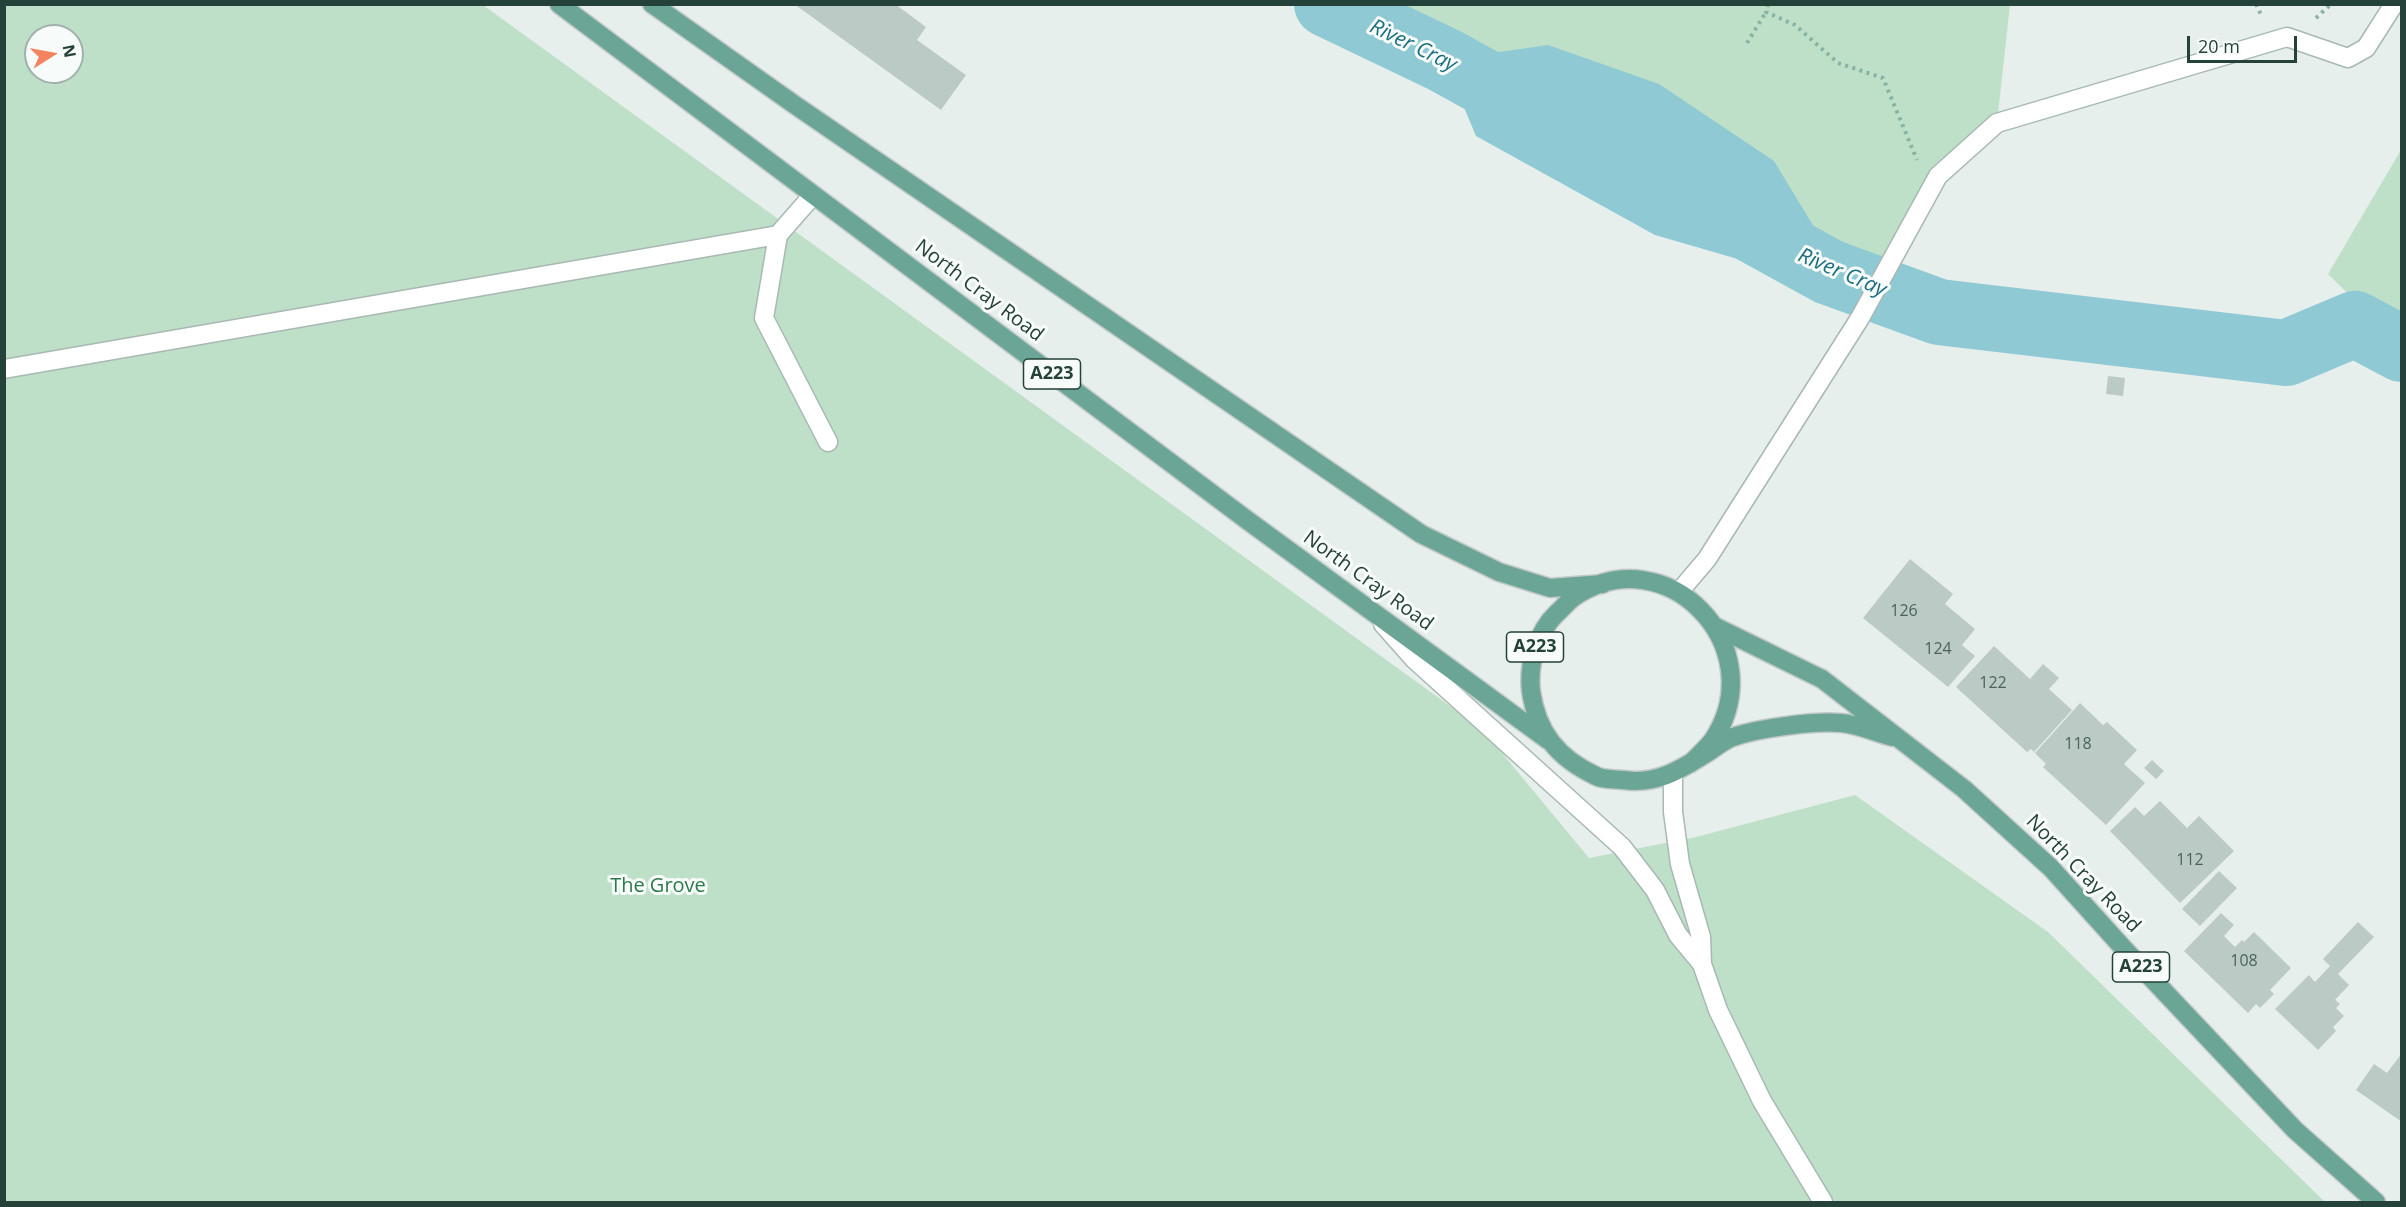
<!DOCTYPE html>
<html>
<head>
<meta charset="utf-8">
<style>
  body { margin:0 }
  #map { position:relative; width:2406px; height:1207px; overflow:hidden; background:#e6efeb; font-family:"Open Sans",sans-serif }
  canvas { display:block }
  .frame { position:absolute; inset:0; border:6px solid #24423a; pointer-events:none }
  .north { position:absolute; left:24px; top:24px; width:60px; height:60px; box-sizing:border-box; background:#f7fbf9; border:2px solid #a3b1ad; border-radius:50%; rotate:79deg; font-size:16px; font-weight:700; line-height:24px; text-align:center; color:#24423a }
  .north::after { content:''; display:block; margin:auto; width:21px; height:27px; background:#f4845f; clip-path:polygon(50% 0,100% 100%,50% 72%,0 100%) }
  .scale { position:absolute; left:2187px; top:36px; width:110px; height:27px; box-sizing:border-box; border:3px solid #24423a; border-top:0; padding-left:8px; font-size:18px; line-height:21px; white-space:nowrap; color:#24423a; -webkit-text-stroke:4px #f7fbf9; paint-order:stroke }
</style>
</head>
<body>
<div id="map">
<canvas width="2406" height="1207"></canvas>
<div class="frame"></div>
<div class="north">N</div>
<div class="scale">20 m</div>
</div>
<script>
const c = document.querySelector('canvas').getContext('2d');
c.lineJoin = 'round';
function fill(path, color) { c.fillStyle = color; c.fill(path, 'evenodd'); }
function stroke(path, color, width, dash) { c.strokeStyle = color; c.lineWidth = width; c.lineCap = dash ? 'butt' : 'round'; c.setLineDash(dash || []); c.stroke(path); }
function drawText(font, color, halo, rows, align = 'center') {
  c.font = font + ' "Open Sans",sans-serif'; c.lineWidth = 6; c.setLineDash([]); c.textBaseline = 'middle'; c.strokeStyle = halo; c.fillStyle = color; for (const [text, x, y, turn = 0] of rows) {
    c.save(); c.translate(x, y); c.rotate((+turn || 0) * Math.PI / 180); c.textAlign = isNaN(turn) ? turn : align; if (halo) c.strokeText(text, 0, 0); c.fillText(text, 0, 0); c.restore();
  }
}
fill(new Path2D(`
  M5,4L483,5L1483,730L1589,858L1696,837L1855,795L2048,932L2325,1202H5ZM36,36H72V72H36Z
  M1327,5H2010L1997,123L1938,176L1875,292L1829,272L1444,60Z
  M2401,150L2402,346H2401L2328,274Z`), '#bfe0c8');
fill(new Path2D(`
  M1548,45L1659,84L1774,161L1834,260L1824,284L1655,235L1476,136L1444,60Z`), '#8ec9d4');
stroke(new Path2D(`
  M1327,4L1444,60L1524,104
  M1749,228L1829,272L1939,312L2286,353L2355,324L2402,349`), '#8ec9d4', 66);
fill(new Path2D(`
  M794,4H895L926,27L917,40L966,75L941,110Z
  M2108,376L2125,378L2123,396L2106,394Z
  M1910,559L1953,594L1945,604L1975,629L1962,645L1975,656L1948,687L1863,618Z
  M1994,646L2030,679L2043,664L2059,678L2049,689L2072,710L2034,752L2031,749L2027,752L1956,687Z
  M2080,703L2103,725L2107,722L2137,750L2124,764L2145,783L2106,825L2043,767L2046,764L2035,753Z
  M2152,760L2164,771L2156,779L2144,768Z
  M2160,801L2187,828L2199,816L2234,851L2180,903L2110,831L2135,807L2144,816Z
  M2219,871L2237,888L2200,926L2182,909Z
  M2221,913L2234,925L2224,936L2235,947L2242,940L2244,942L2254,932L2291,968L2270,990L2274,994L2260,1008L2256,1004L2248,1013L2184,951Z
  M2358,922L2374,937L2338,974L2349,985L2335,1000L2340,1004L2336,1008L2344,1016L2333,1027L2336,1031L2318,1050L2275,1009L2309,975L2315,982L2330,966L2323,959Z
  M2402,1053V1122L2356,1090L2374,1064L2387,1073Z`), '#bbcac4');
const service = new Path2D(`
  M778,235L764,318L828,442
  M4,369L778,235L813,195
  M1679,592L1707,559L1860,318L1938,176L1997,123L2287,37L2348,58L2366,48L2394,4
  M1383,624L1414,659L1622,847L1655,890L1678,935L1702,964
  M1673,772V812L1680,864L1701,937L1702,964L1718,1010L1762,1101L1823,1202`);
const primary = new Path2D(`
  M559,4L1247,520L1548,740
  M652,4L795,105L1421,534L1499,572L1550,588L1603,584
  M1716,627L1822,679L1964,789L2051,868L2125,950L2295,1130L2376,1202
  M1691,763C1698,756 1707,748 1713,740C1774,647 1666,535 1574,597C1568,601 1563,608 1557,613C1537,632 1528,664 1531,691C1537,733 1558,758 1596,776C1604,780 1614,779 1623,780C1658,785 1681,769 1710,751C1717,746 1725,740 1733,737C1759,728 1813,721 1841,723C1858,724 1876,733 1893,737`);
stroke(service, '#a8b8b2', 21);
stroke(primary, '#c2cac8', 21);
stroke(new Path2D(`
  M1768,4L1766,12L1795,25L1838,63L1883,78L1917,160
  M2256,4L2262,17
  M2316,18L2331,4
  M1747,43L1766,12`), '#86b3a5', 4, [3, 4.5]);
stroke(service, '#fff', 18);
stroke(primary, '#6aa596', 18);
drawText('16px', '#4a645c', null, [
  ["126",1904,611],
  ["124",1938,649],
  ["122",1993,683],
  ["118",2078,744],
  ["112",2190,860],
  ["108",2244,961]
]);
for (const [x, y, w] of [
  [1052,374,57],
  [1535,647,57],
  [2141,967,57]
]) { const box = new Path2D(); box.roundRect(x - w / 2, y - 15, w, 30, 4.5); c.fillStyle = '#f7fbf9'; c.fill(box); stroke(box, '#24423a', 1.5); }
drawText('bold 18px', '#24423a', null, [
  ["A223",1052,374],
  ["A223",1535,647],
  ["A223",2141,967]
]);
drawText('20px', '#24423a', '#f7fbf9', [
  ["North Cray Road",979,291,37],
  ["North Cray Road",1368,581,36],
  ["North Cray Road",2083,874,46]
]);
drawText('20px', '#2d7a4b', '#f7fbf9', [
  ["The Grove",658,886]
]);
drawText('italic 21px', '#1c6f80', '#f7fbf9', [
  ["River Cray",1413,46,26],
  ["River Cray",1842,273,23]
]);
</script>
</body>
</html>
